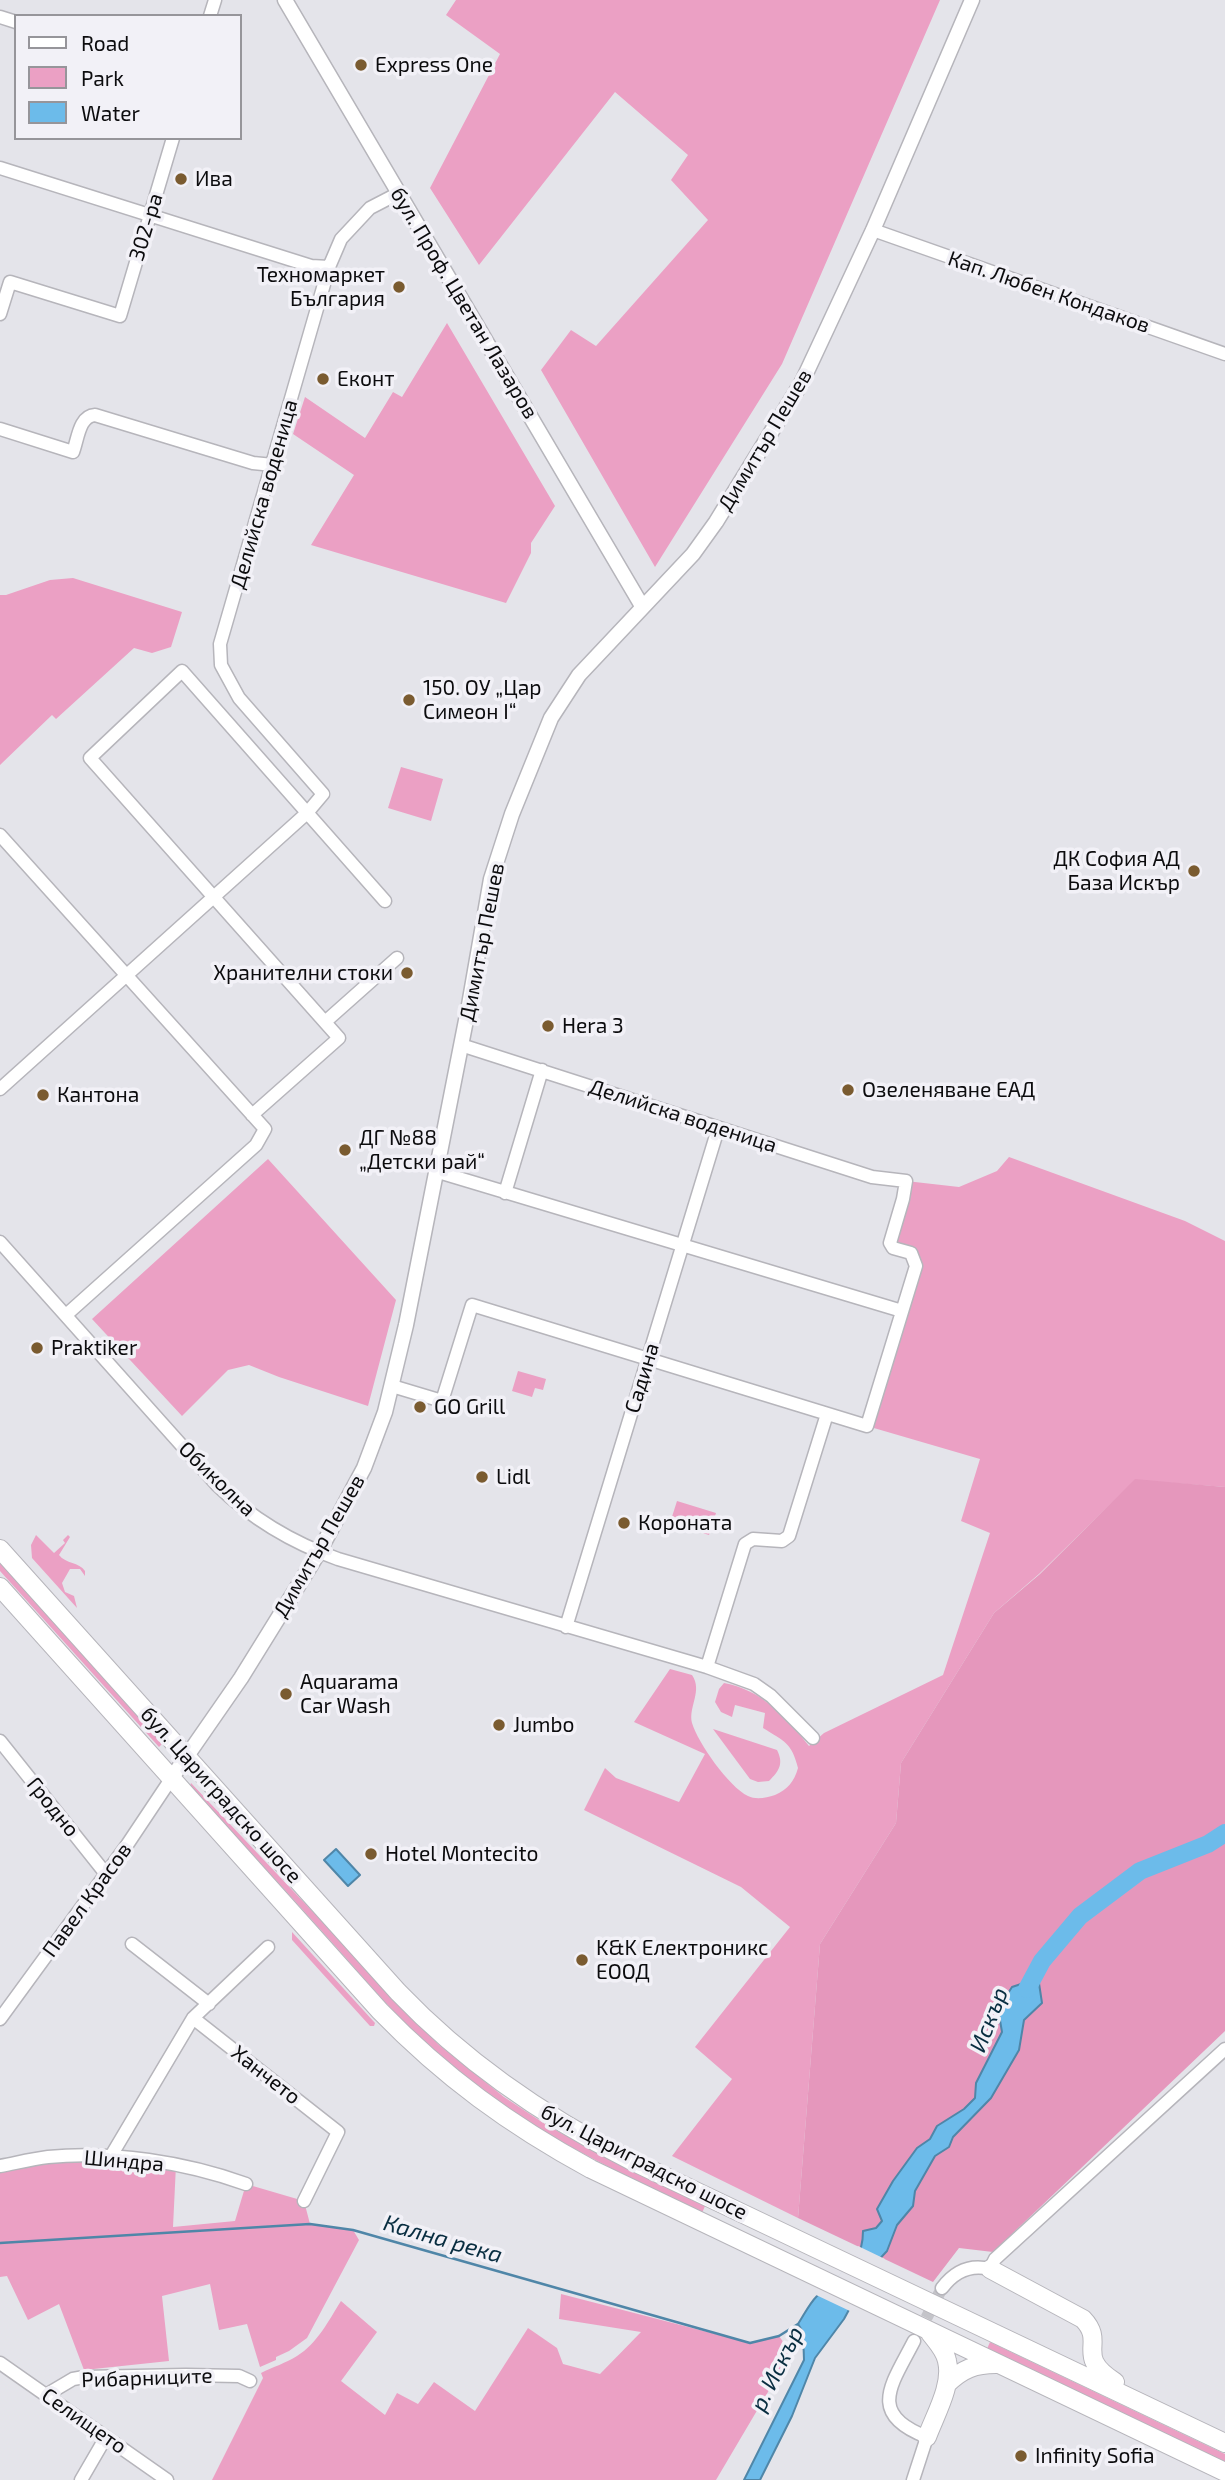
<!DOCTYPE html>
<html>
<head>
<meta charset="utf-8">
<style>
  body { margin:0 }
  #map { position:relative; width:1225px; height:2480px; overflow:hidden; background:#e4e4ea; font-family:"Exo 2",sans-serif }
  canvas { display:block }
  .legend { position:absolute; left:14px; top:14px; width:228px; height:126px; box-sizing:border-box; background:#f2f1f7; border:2px solid #96959a; margin:0; padding:9px 12px; list-style:none; font-size:21px; color:#0c0c0e }
  .legend li { display:flex; align-items:center; gap:14px; height:35px }
  .legend b { width:35px; border:2px solid #96959a }
</style>
</head>
<body>
<div id="map">
<canvas width="1225" height="2480"></canvas>
<ul class="legend">
<li><b style="height:9px;background:#fff"></b>Road</li>
<li><b style="height:19px;background:#eba0c4"></b>Park</li>
<li><b style="height:19px;background:#6cbbea"></b>Water</li>
</ul>
</div>
<script>
const c = document.querySelector('canvas').getContext('2d');
c.lineJoin = 'round';
function fill(path, color) { c.fillStyle = color; c.fill(path, 'evenodd'); }
function stroke(path, color, width, dash) { c.strokeStyle = color; c.lineWidth = width; c.lineCap = dash ? 'butt' : 'round'; c.setLineDash(dash || []); c.stroke(path); }
function drawText(font, color, halo, rows, align = 'center') {
  c.font = font + ' "Exo 2",sans-serif'; c.lineWidth = 7; c.setLineDash([]); c.textBaseline = 'middle'; c.strokeStyle = halo; c.fillStyle = color; for (const [text, x, y, turn = 0] of rows) {
    c.save(); c.translate(x, y); c.rotate((+turn || 0) * Math.PI / 180); c.textAlign = isNaN(turn) ? turn : align; if (halo) c.strokeText(text, 0, 0); c.fillText(text, 0, 0); c.restore();
  }
}
fill(new Path2D(`
  M456,0H940L782,364L655,567L541,370L571,330L596,346L708,220L671,180L688,155L615,92L479,265L430,188L500,54L446,15Z
  M447,323L555,506L531,543V553L506,603L311,545L354,475L293,434L305,397L365,438L393,392L402,397Z
  M73,578L182,612L171,647L152,653L134,648L56,719L52,715L0,765V595H6L50,580Z
  M401,767L443,779L431,821L388,808Z
  M1009,1157L1185,1221L1225,1241V1487L1135,1480L1039,1574L994,1613L901,1763L896,1823L820,1944L798,2218L672,2156L732,2079L695,2047L790,1927L741,1887L584,1810L605,1768L616,1778L679,1802L705,1754L634,1722L670,1669L692,1675C703,1691 688,1707 692,1723C698,1743 729,1787 748,1796C756,1800 766,1798 775,1795C788,1789 794,1782 798,1768C792,1743 784,1741 763,1728L765,1713L735,1705L732,1717L721,1712L715,1702L719,1689L724,1683C762,1690 786,1717 809,1746L824,1733L943,1675L990,1533L961,1521L980,1459L867,1426L916,1266L911,1254L893,1248L906,1181L959,1187L997,1171Z
  M268,1159L396,1300L368,1406L279,1377L249,1365L228,1370L182,1416L92,1319Z
  M518,1371L546,1379L543,1390L535,1388L532,1397L512,1391Z
  M677,1501L716,1513L709,1535L670,1523Z
  M36,1535L54,1553L65,1543L63,1540L68,1535L70,1537L59,1555C66,1564 79,1562 85,1571V1576L80,1569H70L62,1583L65,1592L74,1596L77,1608L32,1558L31,1545Z
  M0,1560L163,1743L159,1747L0,1571Z
  M713,1729L777,1750C784,1764 779,1771 769,1781L758,1782L750,1779Z
  M191,1783L438,2044L504,2097L548,2126L623,2166L705,2206L702,2213C608,2168 513,2122 435,2052C399,2020 368,1983 336,1947C288,1893 239,1840 190,1786Z
  M292,1932L375,2023L374,2026H370L292,1940Z
  M48,2157L176,2165L173,2227L235,2221L246,2184L304,2201L310,2224L353,2230L359,2240L307,2338L289,2351L276,2357V2360L260,2367L247,2324L219,2330L210,2284L162,2296L169,2361L84,2370L59,2304L28,2320L7,2276L0,2277V2166Z
  M561,2294L750,2343L779,2336L791,2353L716,2480H212L263,2378L261,2373C273,2367 286,2363 297,2356C317,2344 329,2320 341,2301L377,2332L341,2381L385,2415L397,2393L418,2404L434,2382L475,2411L528,2328L557,2348L563,2364L600,2374L641,2332L559,2319Z
  M990,2342L1225,2454V2462L987,2349Z`), '#eba0c4');
fill(new Path2D(`
  M1135,1479L1225,1487V2031L993,2252L959,2248L933,2282L798,2218L820,1944L896,1823L901,1763L994,1613L1040,1574Z`), '#e597bc');
const water = new Path2D(`
  M336,1849L360,1875L348,1886L324,1860Z
  M1037,1970L1042,2003L1024,2020L1019,2050L991,2098L953,2137L949,2147L935,2156L915,2191L913,2206L897,2225L887,2251L872,2267L844,2319L815,2358L792,2416L760,2480H744L804,2360L803,2332L798,2324C804,2315 809,2304 817,2296C838,2273 863,2269 863,2231L876,2228L882,2221L877,2209L893,2181L917,2148L930,2139L937,2126L964,2109L975,2098L976,2083L1002,2032L998,2009L1012,1987L1024,1983Z`);
fill(water, '#6cbbea');
stroke(water, '#4f86a8', 2);
fill(new Path2D(`
  M858,2246L885,2259L875,2269L852,2312L814,2294L845,2270Z`), '#e4e4ea');
stroke(new Path2D(`
  M0,2243L310,2224L353,2230L750,2343L779,2336L798,2324`), '#4f86a8', 2.5);
stroke(new Path2D(`
  M1027,1989L1042,1961L1080,1916L1140,1871L1208,1844L1225,1833`), '#6cbbea', 18);
stroke(new Path2D(`
  M918,2334L942,2288`), '#c4c4c9', 12, [12, 6]);
const minor = new Path2D(`
  M210,16L215,0
  M0,17L16,22
  M0,168L311,266L329,267
  M873,230L1225,354
  M0,314L10,282L120,316L173,138
  M0,429L73,452C78,439 79,416 95,415L253,463L273,465
  M0,835L265,1129L256,1145L66,1315
  M325,1022L397,958
  M0,1089L307,813L323,794L239,698L221,665L220,644L329,267L341,239L370,208L399,193
  M252,1115L339,1038L90,758L182,671L385,901
  M435,1171L902,1311
  M505,1193L542,1070
  M0,1242L217,1485C251,1518 293,1543 338,1559L707,1667L754,1684L771,1696L813,1738
  M392,1386L442,1401L472,1305L867,1426L916,1266L911,1253L893,1248L890,1243L903,1199L906,1181L872,1177L461,1045
  M566,1627L718,1129
  M707,1667L745,1544L753,1539L782,1541L789,1536L827,1414
  M0,1741L106,1874
  M132,1944L209,2004
  M193,2018L338,2132L304,2201
  M0,2019L127,1845L171,1779
  M111,2156L193,2018L268,1947
  M0,2166C16,2163 32,2159 48,2157C113,2151 185,2162 246,2184
  M942,2288C954,2272 970,2264 990,2269L995,2259L1225,2049
  M0,2363L167,2480
  M46,2395L73,2379L84,2377L186,2375L239,2376L250,2381
  M81,2480L106,2437
  M913,2480L927,2437C866,2414 892,2384 914,2341`);
const major = new Path2D(`
  M285,0L642,606
  M171,1779L241,1678L319,1552L364,1468L385,1412L406,1325L469,1005L491,879L512,814L551,718L579,675L693,554L716,522L802,382L873,230L972,0`);
const highway = new Path2D(`
  M0,1549L398,1992C465,2062 543,2116 630,2160L1225,2443
  M0,1587L380,2011C444,2077 510,2125 591,2169L1225,2472
  M990,2269L1083,2319C1107,2344 1073,2355 1115,2382
  M947,2384C962,2369 975,2364 996,2364
  M927,2437C935,2415 953,2385 947,2361C945,2350 936,2341 930,2333`);
stroke(minor, '#b6b5bb', 15);
stroke(major, '#b6b5bb', 17);
stroke(highway, '#b6b5bb', 20);
stroke(minor, '#fff', 12);
stroke(major, '#fff', 14);
stroke(highway, '#fff', 18);
for (const [x, y, r, color] of [
  [361,65,7,"#7a5b30"],
  [181,179,7,"#7a5b30"],
  [399,287,7,"#7a5b30"],
  [323,379,7,"#7a5b30"],
  [409,700,7,"#7a5b30"],
  [1194,871,7,"#7a5b30"],
  [407,973,7,"#7a5b30"],
  [548,1026,7,"#7a5b30"],
  [848,1090,7,"#7a5b30"],
  [43,1095,7,"#7a5b30"],
  [345,1150,7,"#7a5b30"],
  [37,1348,7,"#7a5b30"],
  [420,1407,7,"#7a5b30"],
  [482,1477,7,"#7a5b30"],
  [624,1523,7,"#7a5b30"],
  [286,1694,7,"#7a5b30"],
  [499,1725,7,"#7a5b30"],
  [371,1854,7,"#7a5b30"],
  [582,1960,7,"#7a5b30"],
  [1021,2456,7,"#7a5b30"]
]) { const dot = new Path2D(); dot.arc(x, y, r, 0, 2 * Math.PI); c.fillStyle = color; c.fill(dot); stroke(dot, '#f2f1f7', 2.5); }
drawText('21px', '#0c0c0e', '#f2f1f7', [
  ["Express One",375,65],
  ["Ива",195,179],
  ["Техномаркет",385,275,"right"],
  ["България",385,299,"right"],
  ["Еконт",337,379],
  ["150. ОУ „Цар",423,688],
  ["Симеон I“",423,712],
  ["ДК София АД",1180,859,"right"],
  ["База Искър",1180,883,"right"],
  ["Хранителни стоки",393,973,"right"],
  ["Hera 3",562,1026],
  ["Озеленяване ЕАД",862,1090],
  ["Кантона",57,1095],
  ["ДГ №88",359,1138],
  ["„Детски рай“",359,1162],
  ["Praktiker",51,1348],
  ["GO Grill",434,1407],
  ["Lidl",496,1477],
  ["Короната",638,1523],
  ["Aquarama",300,1682],
  ["Car Wash",300,1706],
  ["Jumbo",513,1725],
  ["Hotel Montecito",385,1854],
  ["K&K Електроникс",596,1948],
  ["ЕООД",596,1972],
  ["Infinity Sofia",1035,2456]
], 'left');
drawText('21px', '#0c0c0e', '#f2f1f7', [
  ["302-ра",146,227,-73],
  ["Кап. Любен Кондаков",1049,292,19],
  ["бул. Проф. Цветан Лазаров",464,303,59],
  ["Димитър Пешев",765,440,-59],
  ["Делийска воденица",264,494,-74],
  ["Димитър Пешев",482,942,-79],
  ["Делийска воденица",683,1116,18],
  ["Садина",642,1378,-73],
  ["Обиколна",217,1479,44],
  ["Димитър Пешев",319,1546,-60],
  ["бул. Цариградско шосе",221,1795,48],
  ["Гродно",53,1807,51],
  ["Павел Красов",87,1900,-54],
  ["Ханчето",266,2075,38],
  ["Шиндра",124,2161,5],
  ["бул. Цариградско шосе",644,2162,27],
  ["Рибарниците",147,2378,-2],
  ["Селището",84,2421,35]
]);
drawText('italic 23px', '#082d40', '#f2f1f7', [
  ["Искър",989,2020,-69],
  ["Кална река",443,2239,16],
  ["р. Искър",777,2369,-64]
]);
</script>
</body>
</html>
